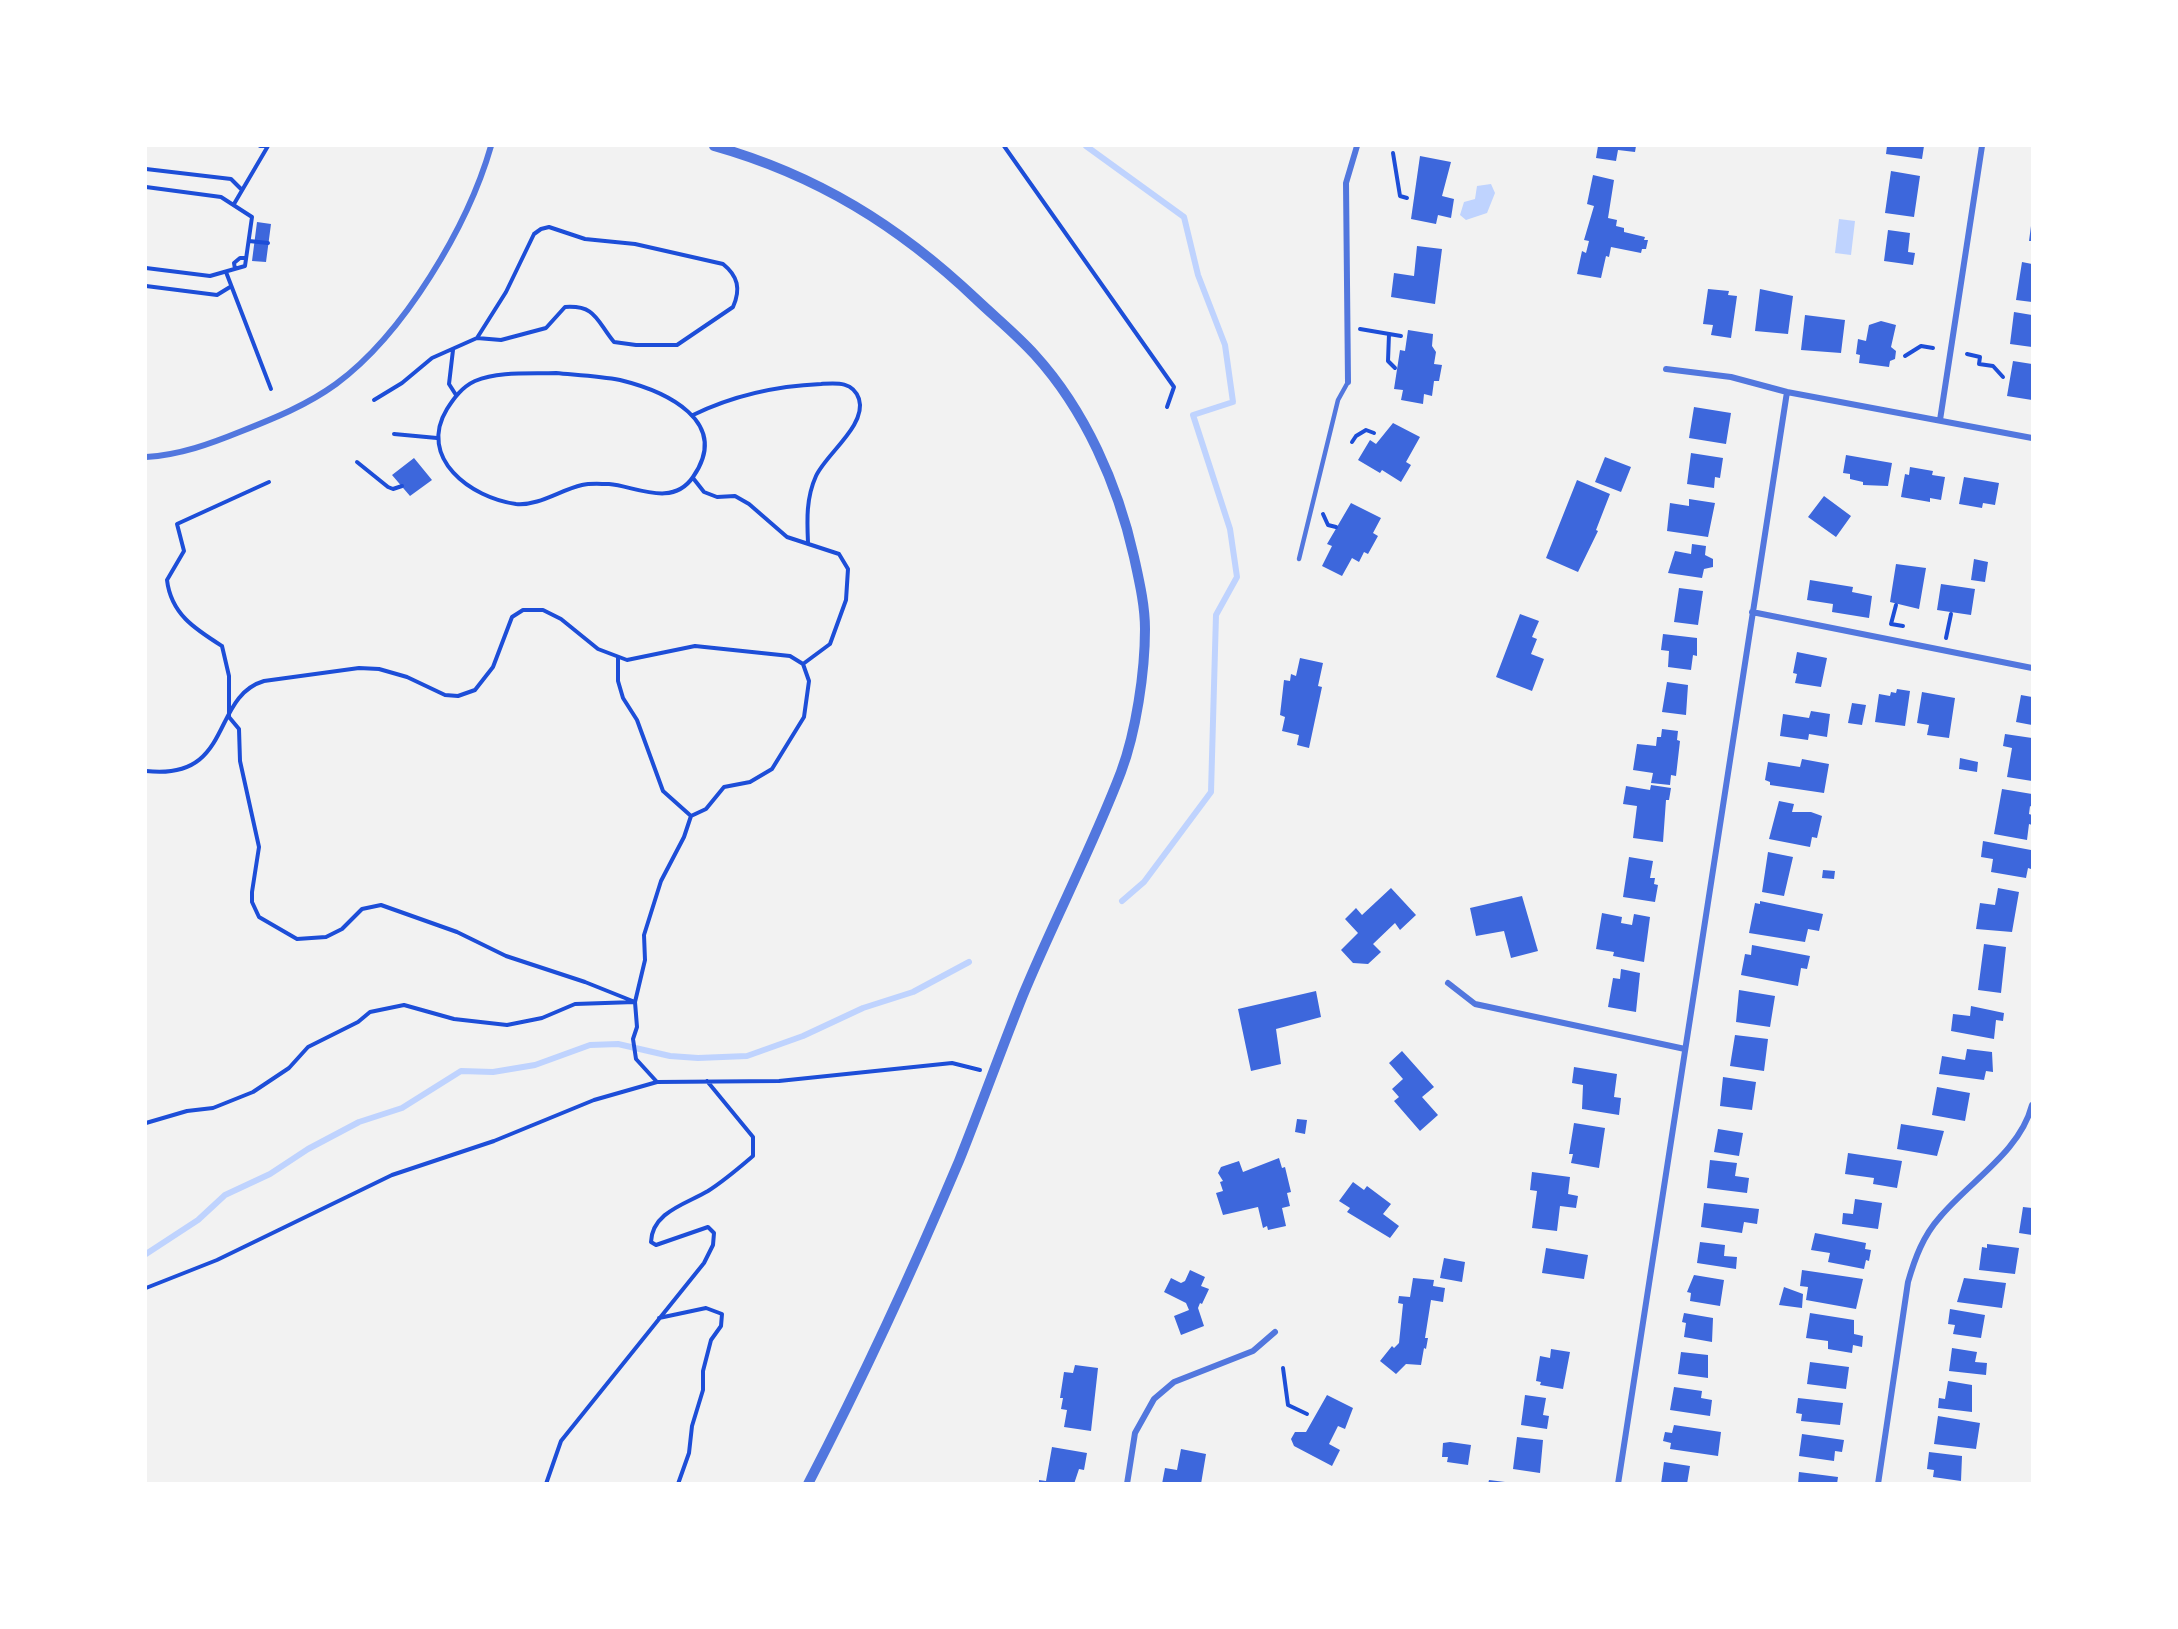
<!DOCTYPE html>
<html>
<head>
<meta charset="utf-8">
<style>
  body { margin:0 }
  #map { position:relative; width:2178px; height:1629px; overflow:hidden; background:#f2f2f2; font-family:"IBM Plex Sans",sans-serif }
  canvas { display:block }
  .frame { position:absolute; inset:0; border:147px solid #fff; pointer-events:none }
</style>
</head>
<body>
<div id="map">
<canvas width="2178" height="1629"></canvas>
<div class="frame"></div>
</div>
<script>
const c = document.querySelector('canvas').getContext('2d');
c.lineJoin = 'round';
function fill(path, color) { c.fillStyle = color; c.fill(path, 'evenodd'); }
function stroke(path, color, width, dash) { c.strokeStyle = color; c.lineWidth = width; c.lineCap = dash ? 'butt' : 'round'; c.setLineDash(dash || []); c.stroke(path); }
fill(new Path2D(`
  M1491,184L1495,193L1487,213L1466,220L1460,215L1464,202L1475,199L1477,186Z
  M1839,219L1855,221L1851,255L1835,253Z`), '#bfd3fe');
stroke(new Path2D(`
  M1086,146L1184,217L1198,275L1225,345L1233,402L1193,415L1230,529L1237,577L1216,615L1211,792L1144,882L1122,901
  M146,1254L198,1220L225,1195L270,1174L308,1149L359,1122L402,1108L461,1071L493,1072L535,1065L590,1045L618,1044L670,1056L698,1058L747,1056L803,1036L863,1008L913,992L969,962`), '#bfd3fe', 6);
fill(new Path2D(`
  M1598,146H1636L1635,152L1618,150L1616,161L1596,158Z
  M1887,146H1924L1922,159L1886,154Z
  M1420,156L1451,162L1442,196L1454,199L1451,218L1438,215L1436,224L1411,219Z
  M1891,171L1920,176L1914,217L1885,213Z
  M1593,175L1614,180L1608,218L1617,220L1616,226L1624,228V232L1645,237L1644,240H1648L1646,249H1642L1641,253L1611,247L1609,257L1606,256L1601,278L1577,274L1582,251L1586,253L1589,241L1584,240L1594,206L1587,204Z
  M257,222L271,224L266,262L252,261Z
  M2031,226H2032V241H2029Z
  M1888,230L1910,233L1908,252L1915,253L1913,265L1884,261Z
  M1417,246L1442,249L1435,304L1391,297L1394,273L1414,276Z
  M2022,262L2032,264V302L2016,300Z
  M1708,289L1729,291L1728,295L1737,296L1731,338L1711,335L1713,325L1703,324Z
  M1760,289L1793,296L1788,334L1755,331Z
  M2014,312L2032,315V347L2010,344Z
  M1805,315L1845,320L1841,353L1801,350Z
  M1881,321L1896,325L1891,347L1896,351L1895,359L1890,361L1889,367L1859,363L1860,355L1856,354L1858,339L1866,341L1869,325Z
  M1408,330L1433,334L1432,346L1436,352L1434,364L1442,365L1439,381H1434L1432,396L1424,394L1423,404L1401,400L1403,390L1394,389L1400,350L1405,351Z
  M2013,361L2032,364V400L2007,396Z
  M1694,407L1731,413L1726,444L1689,438Z
  M1393,423L1420,437L1406,462L1411,465L1401,482L1382,470L1380,473L1358,460L1370,440L1376,444Z
  M1691,453L1723,458L1720,478L1715,477L1714,488L1687,484Z
  M1846,455L1892,463L1888,486L1863,485V482L1850,479V474L1843,473Z
  M1605,457L1631,467L1621,492L1595,482Z
  M414,458L432,480L410,496L392,475Z
  M1910,467L1933,471L1932,475L1945,477L1941,500L1930,498V502L1901,497L1905,474L1909,475Z
  M1964,477L1999,483L1995,505L1983,503L1982,508L1959,504Z
  M1577,480L1610,494L1596,530L1598,531L1578,572L1546,558Z
  M1824,496L1851,516L1836,537L1808,517Z
  M1689,499L1715,503L1708,537L1667,531L1670,503L1689,506Z
  M1351,503L1381,518L1373,533L1378,536L1368,554L1364,552L1359,562L1352,558L1342,576L1322,566L1332,546L1327,544Z
  M1692,544L1706,546L1705,555L1713,559V567L1704,569L1702,578L1668,573L1675,551L1691,554Z
  M1974,559L1988,562L1985,582L1971,580Z
  M1896,564L1926,568L1919,609L1890,602Z
  M1810,580L1853,587L1852,592L1872,596L1869,618L1832,612L1833,604L1807,600Z
  M1941,584L1975,589L1971,615L1937,610Z
  M1679,588L1703,591L1698,625L1674,622Z
  M1520,614L1539,621L1532,637L1537,639L1531,654L1544,659L1532,691L1496,677Z
  M1663,634L1697,638V656L1693,655L1691,670L1668,667L1669,651L1661,650Z
  M1797,652L1827,658L1821,687L1795,683L1797,674L1793,673Z
  M1300,658L1323,663L1318,686L1322,687L1309,748L1297,745L1299,735L1282,731L1285,717L1280,715L1284,680L1290,681L1291,674L1296,676Z
  M1667,682L1688,685L1686,715L1662,712Z
  M1897,689L1910,691L1905,726L1875,722L1879,694L1890,696L1891,692L1896,693Z
  M1922,692L1955,698L1949,738L1927,735L1929,725L1917,723Z
  M2021,695L2032,697V725L2016,722Z
  M1852,703L1866,705L1862,725L1848,723Z
  M1811,711L1830,714L1827,737L1809,734L1808,740L1780,736L1783,714L1809,718Z
  M1662,729L1678,731L1677,740L1680,741L1676,776L1671,775L1670,785L1651,783L1653,773L1633,770L1637,744L1656,746L1657,737H1661Z
  M2005,734L2032,738V781L2007,777L2012,748L2003,746Z
  M1960,758L1978,762L1977,772L1959,769Z
  M1802,759L1829,764L1824,793L1770,785V782L1765,780L1768,762L1800,767Z
  M1651,785L1671,788L1669,800H1666L1663,842L1633,838L1637,806L1623,804L1626,786L1650,790Z
  M2002,789L2032,794V807L2030,806L2029,814L2032,815V825L2029,824L2027,840L1994,834Z
  M1779,801L1794,804L1792,812H1811L1822,816L1817,838L1812,837L1810,847L1769,839Z
  M1983,841L2031,850V869L2028,868L2026,878L1991,872L1993,859L1981,857Z
  M1768,852L1793,857L1784,896L1762,892Z
  M1629,857L1653,861L1650,878H1655L1654,884L1658,885L1655,902L1623,897Z
  M1823,870L1835,871L1834,879L1822,878Z
  M1391,888L1416,915L1400,930L1395,923L1373,944L1381,952L1368,964L1353,963L1341,950L1358,933L1345,919L1356,908L1362,915Z
  M1998,888L2019,892L2012,932L1976,929L1980,903L1995,905Z
  M1522,896L1538,951L1511,958L1504,931L1476,936L1470,908Z
  M1760,901L1823,914L1819,931L1808,929L1805,942L1749,933L1755,903L1760,904Z
  M1602,913L1622,917L1621,923L1632,925L1634,914L1650,917L1644,962L1613,956L1614,952L1596,949Z
  M1984,944L2006,947L2001,993L1978,990Z
  M1752,945L1810,956L1807,969L1801,968L1798,986L1741,975L1745,954L1751,955Z
  M1621,969L1640,973L1636,1012L1608,1007L1613,978L1620,979Z
  M1739,990L1775,996L1770,1027L1736,1022Z
  M1316,991L1321,1017L1276,1029L1281,1064L1251,1071L1238,1009Z
  M1971,1006L2004,1013L2003,1021L1996,1020L1994,1039L1951,1031L1953,1014L1970,1016Z
  M1735,1035L1768,1039L1764,1071L1730,1066Z
  M1967,1049L1992,1052L1993,1072L1986,1071L1984,1080L1939,1074L1942,1056L1965,1060Z
  M1402,1051L1434,1087L1422,1097L1438,1115L1420,1131L1394,1101L1399,1097L1392,1089L1403,1079L1389,1063Z
  M1574,1067L1617,1074L1614,1097L1621,1098L1619,1115L1582,1109L1583,1085L1572,1083Z
  M1723,1077L1756,1082L1752,1110L1720,1106Z
  M1937,1087L1970,1093L1965,1121L1932,1115Z
  M1297,1119L1307,1120L1305,1134L1295,1132Z
  M1574,1123L1605,1128L1599,1168L1571,1163L1573,1154H1569Z
  M1901,1124L1944,1131L1937,1156L1897,1149Z
  M1718,1129L1743,1133L1739,1156L1714,1152Z
  M1848,1153L1902,1161L1897,1188L1873,1184L1874,1178L1845,1174Z
  M1279,1158L1282,1168L1285,1167L1291,1192L1287,1193L1290,1206L1282,1208L1286,1226L1268,1230L1267,1226L1263,1228L1258,1207L1223,1215L1216,1193L1223,1191L1220,1182L1223,1181L1218,1173L1221,1167L1239,1161L1243,1172Z
  M1710,1160L1737,1163L1735,1176L1749,1178L1747,1193L1707,1188Z
  M1532,1172L1570,1177L1568,1194L1578,1196L1576,1208L1560,1206L1557,1231L1532,1228L1537,1191L1530,1190Z
  M1353,1182L1364,1190L1367,1186L1391,1204L1383,1214L1399,1226L1390,1238L1347,1212L1350,1208L1339,1201Z
  M1855,1199L1882,1203L1878,1229L1842,1224L1843,1213L1853,1214Z
  M1704,1203L1759,1209L1757,1224L1744,1222L1742,1233L1701,1227Z
  M2023,1207L2032,1208V1235L2019,1233Z
  M1815,1233L1866,1243L1865,1249L1871,1250L1869,1261L1866,1260L1864,1269L1828,1262L1830,1253L1811,1250Z
  M1700,1242L1725,1245L1724,1256L1737,1257L1736,1269L1697,1263Z
  M1987,1244L2019,1248L2015,1274L1979,1270L1982,1247L1987,1248Z
  M1546,1248L1588,1255L1584,1279L1542,1273Z
  M1444,1258L1465,1262L1462,1282L1440,1278Z
  M1190,1270L1205,1277L1201,1286L1209,1289L1202,1304L1200,1303L1198,1308L1204,1326L1181,1335L1174,1316L1189,1310L1186,1303L1164,1292L1171,1278L1181,1283L1185,1281Z
  M1802,1270L1863,1279L1856,1309L1806,1300L1808,1287L1800,1286Z
  M1694,1275L1724,1280L1720,1306L1690,1301L1691,1293L1687,1292Z
  M1413,1278L1434,1280L1433,1286L1445,1288L1443,1302L1431,1300L1425,1338H1428L1426,1349L1424,1348L1421,1365L1406,1364L1396,1374L1380,1361L1392,1346L1394,1348L1399,1343L1403,1304L1398,1303L1399,1296L1410,1297Z
  M1964,1278L2006,1283L2002,1308L1957,1302Z
  M1784,1287L1803,1294L1802,1308L1779,1305Z
  M1950,1309L1985,1315L1981,1338L1953,1334L1955,1325L1948,1324Z
  M1684,1313L1713,1318L1712,1342L1684,1337L1686,1323L1682,1322Z
  M1810,1313L1854,1320V1334L1863,1336L1862,1347L1853,1345L1852,1353L1828,1349V1341L1806,1338Z
  M1952,1348L1977,1352L1975,1362L1987,1363L1986,1375L1949,1371Z
  M1551,1349L1570,1352L1563,1389L1540,1385L1541,1382L1536,1381L1540,1356L1550,1358Z
  M1681,1352L1708,1355V1378L1678,1374Z
  M1810,1362L1849,1367L1846,1389L1807,1384Z
  M1075,1365L1098,1368L1091,1431L1064,1427L1067,1410L1061,1409L1063,1398H1060L1064,1372L1073,1373Z
  M1948,1381L1972,1385V1412L1938,1408L1939,1398L1945,1399Z
  M1674,1387L1702,1391L1701,1398L1712,1400L1710,1416L1670,1410Z
  M1327,1395L1353,1408L1345,1429L1338,1426L1329,1444L1340,1450L1332,1466L1294,1446L1291,1439L1295,1432H1306Z
  M1525,1395L1546,1398L1543,1415L1549,1416L1547,1429L1521,1425Z
  M1798,1398L1843,1403L1840,1425L1801,1421L1802,1414L1796,1413Z
  M1938,1416L1980,1423L1976,1449L1934,1444Z
  M1674,1425L1721,1432L1718,1456L1670,1449L1671,1443L1663,1441L1665,1432L1672,1433Z
  M1802,1434L1844,1440L1842,1452L1835,1451L1834,1461L1799,1456Z
  M1517,1437L1543,1440L1540,1473L1513,1469Z
  M1450,1442L1471,1445L1468,1465L1447,1462L1448,1457H1442L1443,1443Z
  M1052,1447L1087,1453L1084,1470L1079,1469L1074,1484H1039V1480L1046,1481Z
  M1181,1449L1206,1454L1201,1484H1162L1165,1468L1177,1470Z
  M1929,1452L1962,1456L1961,1481L1933,1477L1934,1470L1927,1469Z
  M1664,1462L1690,1466L1687,1484H1661Z
  M1799,1472L1838,1477L1837,1484H1798Z
  M1489,1480L1505,1482V1484H1488Z`), '#3d67dc');
stroke(new Path2D(`
  M260,146H268
  M1004,146L1174,387L1167,407
  M1393,153L1400,196L1407,198
  M146,169L231,179L241,189
  M146,187L221,197L252,217L245,266L210,276L146,268
  M234,204L268,146
  M249,241L268,243
  M235,269L234,263L240,258H246
  M226,272L271,389
  M146,286L217,295L230,287
  M1360,329L1401,336
  M1389,334L1388,361L1395,368
  M453,350L449,384L456,395
  M1967,354L1980,357L1979,364L1993,366L2003,377
  M1905,356L1921,346L1933,348
  M556,373C577,375 600,376 620,380C665,391 732,421 693,477C672,508 635,486 609,484C600,484 590,483 582,485C560,490 539,506 516,504C471,498 417,458 447,409C454,398 462,387 475,381C499,371 531,374 556,373Z
  M374,400L402,383L432,358L477,338L501,340L546,328L565,307C596,305 596,320 614,342L636,345H677L733,307C741,289 738,276 723,264L635,244L585,239L549,227L541,229L534,234L506,292L477,338
  M693,415C734,395 775,386 821,384C836,383 853,381 859,399C867,425 826,454 816,476C806,498 807,520 808,543
  M394,434L437,438
  M1352,442L1356,436L1366,430L1374,433
  M357,462L388,487L393,489L402,486
  M693,478L704,492L717,497L735,496L749,504L787,537L839,554L848,569L846,600L830,644L803,664
  M1323,514L1328,525L1336,527
  M1896,605L1891,624L1903,626
  M1946,638L1951,614
  M618,657V681L623,698L637,720L663,791L691,816
  M146,771C234,781 210,697 264,681L359,668L379,669L407,677L445,695L458,696L475,690L493,667L512,617L523,610H543L561,619L598,649L627,660L695,646L790,656L803,664L809,681L804,717L772,769L750,782L724,787L706,809L691,816L684,837L661,881L644,935L645,960L635,1002L585,982L506,956L457,932L381,905L362,909L342,929L326,937L297,939L259,917L252,902V892L259,847L240,761L239,729L229,717V676L222,646C195,629 171,614 167,580L184,551L177,524L269,482
  M146,1123L187,1111L213,1108L253,1092L289,1068L308,1047L358,1022L370,1012L404,1005L454,1019L507,1025L542,1018L575,1004L635,1002L637,1027L633,1039L636,1059L657,1082
  M146,1288L217,1260L392,1175L494,1141L594,1100L657,1082L779,1081L952,1063L980,1070
  M659,1318L706,1308L722,1314L721,1326L711,1340L703,1371V1390L692,1426L689,1453L678,1484
  M1283,1368L1288,1405L1307,1414
  M546,1484L561,1441L704,1263L713,1245L714,1233L708,1227L656,1245L651,1242C652,1212 686,1204 708,1191C724,1181 739,1168 753,1156V1137L707,1081`), '#1d4ed8', 4);
stroke(new Path2D(`
  M1299,559L1338,400L1348,382`), '#5277de', 4.5);
stroke(new Path2D(`
  M1666,369L1731,377L1787,392L2032,438
  M1348,382L1346,183L1357,146
  M1940,420L1982,146
  M146,457C180,455 210,444 242,431C275,418 307,405 336,384C404,334 468,226 491,146
  M1752,612L2032,668
  M1448,983L1475,1004L1685,1049
  M1127,1484L1135,1433L1154,1399L1174,1382L1253,1351L1275,1332
  M1618,1484L1787,392
  M1878,1484L1908,1282C1915,1258 1923,1236 1940,1217C1970,1181 2020,1152 2032,1105`), '#5277de', 6);
stroke(new Path2D(`
  M714,146C817,175 899,226 976,299C996,318 1017,335 1035,355C1085,410 1118,485 1134,557C1139,580 1145,605 1145,629C1145,672 1136,732 1121,772C1092,848 1054,920 1023,995C1001,1050 981,1106 959,1161C913,1270 863,1378 808,1484`), '#5277de', 10);
</script>
</body>
</html>
